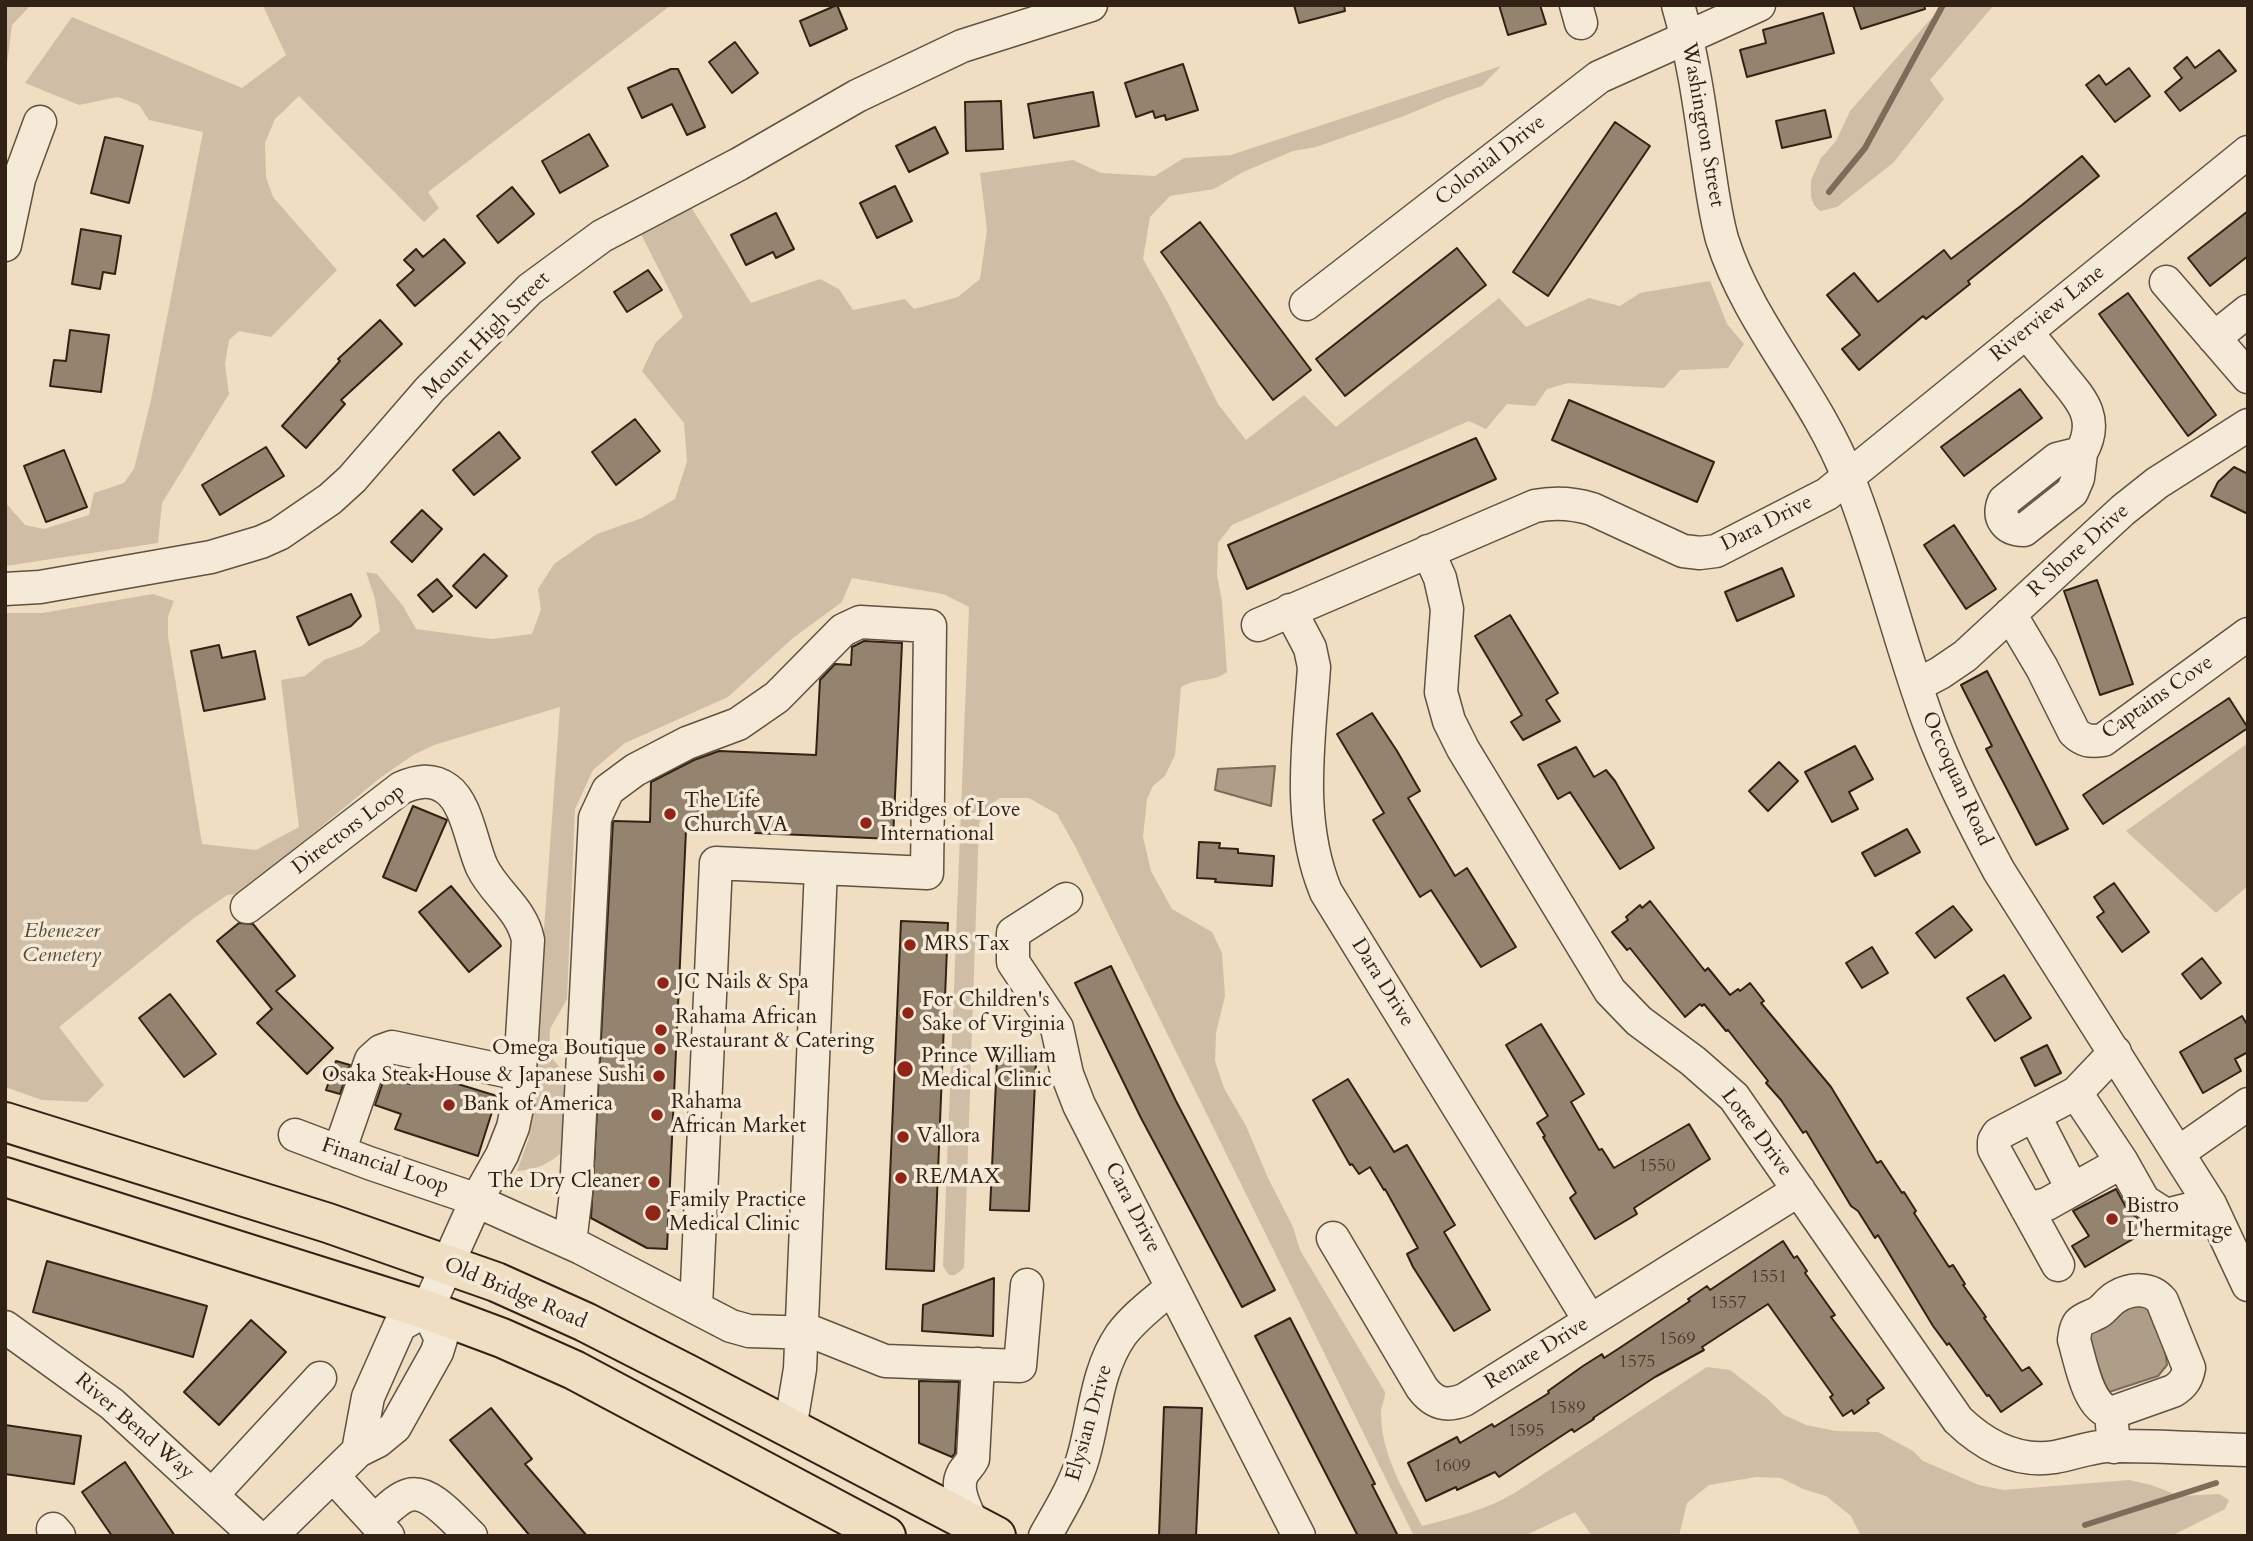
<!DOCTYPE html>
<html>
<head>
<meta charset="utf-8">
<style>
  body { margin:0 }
  #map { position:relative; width:2253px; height:1541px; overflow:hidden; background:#efdec2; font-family:Cardo,serif }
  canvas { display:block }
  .frame { position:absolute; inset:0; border:7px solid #312215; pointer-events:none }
</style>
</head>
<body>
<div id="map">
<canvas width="2253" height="1541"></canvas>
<div class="frame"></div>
</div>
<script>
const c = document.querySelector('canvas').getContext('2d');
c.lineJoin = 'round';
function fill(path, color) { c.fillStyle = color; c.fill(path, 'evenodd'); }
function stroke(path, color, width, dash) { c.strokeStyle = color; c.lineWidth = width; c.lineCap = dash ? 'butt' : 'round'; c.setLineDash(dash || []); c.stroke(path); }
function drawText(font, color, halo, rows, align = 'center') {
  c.font = font + ' Cardo,serif'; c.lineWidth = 7; c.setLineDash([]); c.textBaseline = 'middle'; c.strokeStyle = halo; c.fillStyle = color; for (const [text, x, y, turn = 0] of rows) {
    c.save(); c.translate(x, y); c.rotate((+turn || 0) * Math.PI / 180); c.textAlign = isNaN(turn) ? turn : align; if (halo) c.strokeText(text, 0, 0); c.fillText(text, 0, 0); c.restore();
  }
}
fill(new Path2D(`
  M5,5H31L12,25L5,79Z
  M266,5H671L428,192L439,208L424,222L299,96L275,119L265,143L266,177L273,197L337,270L271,337L239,331L229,340L225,364L229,394L162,503L158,543L5,566V502L25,525L44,529L89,515L94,493L124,483L134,469L151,400L203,132L149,120L139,105L118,97L79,105L25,83L72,17L242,88L286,55L264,8Z
  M1946,5H1994L1930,80L1944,99L1893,163L1837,207L1820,211L1814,205L1811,197V180L1821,158L1836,141L1850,111L1927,23Z
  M1501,66L1482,86L1447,98L1404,116L1316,147L1293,151L1243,172L1214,189L1170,196L1150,217L1143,259L1168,303L1218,404L1246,440L1304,395L1336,427L1499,298L1526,327L1589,298L1620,306L1640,293L1710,281L1727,324L1744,344L1728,368L1680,370L1664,388L1568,383L1547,389L1535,406L1507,404L1486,429L1469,421L1232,525L1218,543L1217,574L1222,602L1227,672C1210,684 1201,676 1181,687L1175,755L1165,776L1153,786L1147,799L1143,837L1151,871L1172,909L1212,932L1222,953L1225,996L1216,1033L1215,1061L1224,1088L1246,1126L1268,1178L1293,1227L1300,1250L1385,1392C1385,1400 1381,1406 1381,1413C1381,1455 1404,1490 1422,1526C1455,1517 1487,1510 1516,1492L1707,1367L1730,1370L1769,1400L1784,1415L1806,1425L1836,1431L1878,1432L1913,1451L1923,1461L1979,1485L2004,1490L2129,1480L2151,1485L2180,1496L2219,1494L2229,1500L2225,1509L2171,1536H1861L1851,1516L1826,1496L1803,1489L1781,1478L1756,1477L1709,1485L1687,1503L1679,1536H1592L1575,1512L1524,1536H1414L1075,846L1057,814L1029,798H1000L987,807L979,824L964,1268L955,1275H949L943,1266L969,607L943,594L852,578L842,602L793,638L728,697L625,743L593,770L575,809L567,999L550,1029L549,1055L571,1080L566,1149C550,1163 538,1170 517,1171L529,1138L560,707L434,745L413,755L380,778L240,894L227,895L194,918L59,1027L104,1085L87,1102L42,1100L5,1087V613H42L153,594L174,601L168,616V636L202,844L256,850L299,827L281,680L305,676L324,660L362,646L380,631L375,599L366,572L377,574L403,606L416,629L491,639L532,634L541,609L538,589L554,564L597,534L642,518L675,499L687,461L684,423L642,371L656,342L683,317L640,232L691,207L751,303L820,279L839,289L853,310L905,299L914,309L958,297L980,279L987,230L980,173L1073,160L1101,173L1155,176L1184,158L1231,155Z
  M2248,743V886L2216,913L2126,831Z`), '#cfbea5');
const water = new Path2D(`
  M1275,766L1271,806L1215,790L1218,769Z
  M2140,1304L2149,1308L2164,1342L2167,1365L2158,1376L2106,1393C2102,1382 2089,1351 2089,1341C2089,1320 2125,1309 2140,1304Z`);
fill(water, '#ae9e87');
stroke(water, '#7c6c59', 2);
stroke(new Path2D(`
  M1829,192L1865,148L1943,5
  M2085,1525L2216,1483`), '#7c6c59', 6);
const building = new Path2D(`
  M837,5L847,29L810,46L800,21Z
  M1294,5H1344L1345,11L1299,23Z
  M1499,5H1540L1546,24L1508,35Z
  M1853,5H1924L1925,9L1861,29Z
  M1823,13L1834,53L1747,77L1740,50L1766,43L1763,30Z
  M735,42L758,73L732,93L709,62Z
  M2219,50L2236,71L2180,111L2165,92L2182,78L2174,68L2187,57L2195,68Z
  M1183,64L1198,110L1166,120L1165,115L1155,118L1153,111L1136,117L1125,83Z
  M2129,68L2150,96L2115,122L2086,85L2099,75L2106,85Z
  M671,69H678L705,127L687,135L672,104L642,118L628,88Z
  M1093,92L1099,126L1034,138L1028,104Z
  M1001,101L1003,149L966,151L965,102Z
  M1825,110L1831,137L1782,148L1776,121Z
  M1615,122L1650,146L1548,296L1513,272Z
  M935,127L948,153L909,172L896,146Z
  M589,134L608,166L560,193L542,161Z
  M105,137L143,146L129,203L91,193Z
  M2082,156L2099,176L1968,281L1970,284L1926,319L1923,316L1859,370L1842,349L1860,335L1827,295L1854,273L1878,302L1944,250L1951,259L2022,205Z
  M895,186L912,221L877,238L860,203Z
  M512,187L534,214L498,243L477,216Z
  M2248,211V256L2210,286L2188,258Z
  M776,213L794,249L776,258L773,252L746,265L731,235Z
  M1200,222L1311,370L1273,400L1161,252Z
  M81,229L121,236L115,274L103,272L100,289L72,284Z
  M444,239L465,263L415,306L397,285L414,270L404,260L416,249L423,257Z
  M1457,248L1486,285L1345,396L1316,359Z
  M648,270L662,290L627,312L614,292Z
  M2128,293L2216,415L2188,436L2099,314Z
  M380,320L402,344L341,400L345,404L306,448L282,426L340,361L338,359Z
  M70,330L109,335L101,392L50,386L54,360L66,361Z
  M2020,389L2042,418L1964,476L1941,447Z
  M1569,400L1714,462L1697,502L1552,440Z
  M635,419L660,451L616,485L592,452Z
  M499,432L520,458L474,495L453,470Z
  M1476,438L1496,479L1247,589L1228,545Z
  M266,447L284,476L220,515L202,485Z
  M64,450L87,507L46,522L24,466Z
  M2234,467L2248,474V514L2211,496L2218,482Z
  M422,510L442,529L412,562L391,542Z
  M1954,525L1996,589L1966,609L1924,545Z
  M484,554L507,576L476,608L453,586Z
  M1782,568L1794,596L1737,621L1725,592Z
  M437,579L452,596L433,612L418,595Z
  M2097,580L2133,684L2100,695L2064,591Z
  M351,594L361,616L351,626L309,645L297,617Z
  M1510,615L1558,693L1546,700L1560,721L1523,740L1511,722L1522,715L1475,636Z
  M864,641L902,643L893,839L686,830L667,1249L647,1248L591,1218L613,822L614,821L650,822L651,782L694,760L719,751L816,755L820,680L835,664L851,665L852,647Z
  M219,645L222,658L255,651L265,699L204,711L191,651Z
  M1987,671L2068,829L2036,845L1986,749L1992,746L1961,685Z
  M2229,698L2248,728L2103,824L2083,795Z
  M1372,713L1397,751L1420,791L1408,798L1437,846L1455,876L1467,868L1516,947L1481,967L1431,890L1420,897L1373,820L1384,813L1337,734Z
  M1855,746L1873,779L1849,792L1858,809L1832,822L1805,772Z
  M1576,747L1594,777L1606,770L1615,781L1654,848L1620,869L1570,792L1558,799L1538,765Z
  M1779,762L1798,781L1768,811L1749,791Z
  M413,806L447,820L416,891L383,877Z
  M1907,829L1920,852L1875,876L1862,853Z
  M1199,842L1220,843L1219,848L1238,849V853L1274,856L1272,886L1215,882L1216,879L1197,878Z
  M2114,883L2149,932L2122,952L2097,917L2104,912L2094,897Z
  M451,886L501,946L469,972L419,912Z
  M1650,901L1705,971L1708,968L1730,995L1738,989L1740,991L1750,983L1764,1001L1761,1003L1831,1087L1877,1163L1881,1161L1902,1193L1904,1192L1916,1211L1914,1213L1949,1267L1953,1265L1965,1284L1963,1285L1986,1317L1984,1318L2022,1371L2029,1367L2042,1384L2001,1412L1989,1395L1987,1396L1949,1343L1947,1345L1933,1326L1878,1235L1875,1238L1858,1211L1851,1206L1806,1131L1803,1133L1781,1100L1766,1083L1768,1081L1728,1030L1726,1031L1704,1004L1702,1006L1700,1004L1685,1017L1630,948L1627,950L1612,932L1628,920L1626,917L1640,905L1642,908Z
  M1953,906L1972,930L1935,958L1916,933Z
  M901,921L948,923L934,1271L886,1269Z
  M239,923L253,924L295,976L276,991L333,1048L307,1074L257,1023L272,1009L217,941Z
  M1872,947L1888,973L1862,988L1846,963Z
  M2202,958L2221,983L2201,999L2182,974Z
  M1111,966L1176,1101L1275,1290L1242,1307L1141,1118L1075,983Z
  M2004,975L2031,1018L1995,1041L1967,998Z
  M170,994L216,1054L184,1077L139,1018Z
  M2242,1016L2248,1026V1052L2235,1059L2241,1071L2203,1093L2180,1052Z
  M1541,1024L1584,1094L1571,1102L1599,1150L1602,1149L1614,1168L1689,1124L1710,1159L1634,1208L1637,1214L1595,1239L1570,1198L1576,1193L1543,1137L1545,1136L1537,1123L1548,1116L1506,1045Z
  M2047,1045L2061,1073L2035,1086L2021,1058Z
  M997,1059L1036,1061L1029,1211L990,1210Z
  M336,1061L350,1065L340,1094L326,1090Z
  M415,1071L497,1096L478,1156L395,1129L401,1114L375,1105L385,1076L410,1084Z
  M1348,1079L1394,1152L1407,1145L1455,1225L1444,1232L1490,1310L1454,1331L1413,1267L1407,1254L1418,1248L1385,1189L1384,1190L1370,1167L1359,1174L1352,1164L1350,1165L1313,1100Z
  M2116,1189L2128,1211L2152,1228L2085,1267L2072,1246L2089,1236L2073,1211Z
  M1783,1241L1794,1258L1797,1256L1807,1271L1805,1273L1835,1315L1831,1317L1884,1388L1867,1400L1869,1403L1854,1414L1852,1410L1843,1416L1830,1397L1833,1395L1768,1304L1702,1347L1704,1350L1655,1377L1593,1418L1594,1419L1574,1432L1572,1429L1499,1477L1495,1472L1457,1490L1456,1487L1426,1501L1408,1463L1457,1437L1460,1443L1492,1424L1494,1427L1549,1393L1548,1391L1583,1366L1602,1354L1604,1358L1618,1349L1690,1301L1688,1299L1707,1286L1710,1290Z
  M47,1261L207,1306L193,1357L33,1312Z
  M994,1278L993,1336L922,1331L923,1305Z
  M1290,1318L1375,1484L1372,1485L1398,1536H1358L1255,1336Z
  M251,1320L286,1352L219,1425L184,1392Z
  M919,1381L959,1382L955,1453L952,1457L919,1443Z
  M1164,1407L1202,1408L1196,1536H1159Z
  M491,1408L532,1459L525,1464L587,1536H530L450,1440Z
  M5,1425L81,1436L74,1484L5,1474Z
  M125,1462L175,1536H112L82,1492Z`);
fill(building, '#94846f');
stroke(building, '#312215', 2);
const minor = new Path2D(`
  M1576,5L1581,23
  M1678,5C1692,53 1699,101 1706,150C1711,180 1714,210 1722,239C1749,325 1815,392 1848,477C1880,557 1899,642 1929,723C1948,774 1973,823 1999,871L2210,1204L2248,1285
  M5,245L19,179L40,122
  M2166,282L2248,377
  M1306,304L1599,77L1759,5
  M2026,332C2038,346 2049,360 2061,375C2082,400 2100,419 2081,453
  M2214,338L2248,311
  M2081,453L2078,478L2072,492L2024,530C2006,530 1997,518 2004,501L2057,459Z
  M1428,551L1440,578L1447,609L1441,692L1449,721L1463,749L1610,991L1639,1021L1693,1061L1734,1097L1958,1420C1984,1445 2017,1463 2055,1457C2072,1454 2090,1447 2107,1446C2154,1445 2201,1449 2248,1450
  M5,589L40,587L211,557L261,542L279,534L330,499L352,479L430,389L530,289L602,236L739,164L857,96L962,46L1091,5
  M1290,610L1310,648L1314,667C1309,742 1296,820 1326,892L1590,1321
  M2010,614L2042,668L2074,732C2083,741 2090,742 2103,740L2248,634
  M1258,625L1535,506C1555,502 1572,503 1592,509L1683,551L1700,553L1716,551L1827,494L2248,152
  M1917,685L1940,673L1965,656L2123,510L2157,483L2248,425
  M1066,899L1013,933V962L1057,1028L1067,1074L1079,1105L1299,1536
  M247,907L401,788C417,781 432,778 447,789C467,803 472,846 482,867C495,894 522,909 528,940L518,1103L513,1127L502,1155L476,1201L427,1310L400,1325L368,1397L358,1451
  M2076,1093L2122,1162L2144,1201L2166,1215L2210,1204
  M2034,1115L2068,1181L2076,1188
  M295,1135L369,1163L463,1195L581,1248L731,1326L749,1331L815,1333L885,1361L1020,1366L1027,1285
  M339,1152L371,1060L381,1051L392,1047L520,1074
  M2178,1153L2248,1104
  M2027,1209L2047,1204L2122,1162
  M1333,1238L1422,1388C1434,1404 1446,1407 1464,1400L1799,1190
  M570,1243L576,1193L595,818L608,790L635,770L687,743L738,724L777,697L843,630L860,622L930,626L927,873L716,863L696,1307
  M2058,1265L1994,1149V1141L1998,1134L2076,1093L2115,1052
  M5,1327L112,1404L256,1536
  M2111,1413C2087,1406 2081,1362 2074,1340C2075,1334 2075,1328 2079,1323C2083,1318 2093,1316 2099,1312C2105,1308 2109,1301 2116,1297C2131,1288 2151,1287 2162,1301L2189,1368C2187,1379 2183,1385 2173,1391L2111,1413L2114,1447
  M790,1429L800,1369L821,868
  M333,1476L388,1536
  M212,1495L320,1378
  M374,1521C384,1513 397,1498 409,1495C430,1489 456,1522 471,1536
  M972,1523C966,1508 954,1489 963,1473C966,1468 970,1465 973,1459L978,1364
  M53,1529L59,1536
  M271,1536L358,1451L378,1441L395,1427L437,1352L441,1339L427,1310
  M1045,1536C1059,1511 1075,1486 1083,1458C1095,1417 1096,1371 1121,1335C1135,1316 1155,1302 1172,1287`);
const major = new Path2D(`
  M5,1122L328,1223L496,1282L585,1322L687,1374L996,1536
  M5,1177L427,1310L502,1338L574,1370L886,1536`);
stroke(minor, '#605140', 35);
stroke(major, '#312215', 42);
stroke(minor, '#f5ead7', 32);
stroke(major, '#efdec2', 38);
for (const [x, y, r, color] of [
  [670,814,7,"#8f2418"],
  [866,823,7,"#8f2418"],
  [910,945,7,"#8f2418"],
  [663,983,7,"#8f2418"],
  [908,1013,7,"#8f2418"],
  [661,1030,7,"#8f2418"],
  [660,1049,7,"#8f2418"],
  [905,1069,9,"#8f2418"],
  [659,1076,7,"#8f2418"],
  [449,1105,7,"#8f2418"],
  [657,1115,7,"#8f2418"],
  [903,1137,7,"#8f2418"],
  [901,1178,7,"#8f2418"],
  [654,1182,7,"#8f2418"],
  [653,1213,9,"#8f2418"],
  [2112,1219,7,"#8f2418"]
]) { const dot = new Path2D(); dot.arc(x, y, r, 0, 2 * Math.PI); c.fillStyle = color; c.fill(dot); stroke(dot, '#f5ead7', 2.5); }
drawText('18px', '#4a3a2c', null, [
  ["1550",1657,1167],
  ["1551",1769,1278],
  ["1557",1728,1304],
  ["1569",1677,1340],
  ["1575",1637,1363],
  ["1589",1567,1409],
  ["1595",1526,1432],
  ["1609",1452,1467]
]);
drawText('21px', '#312215', '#f5ead7', [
  ["Washington Street",1702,125,80],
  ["Colonial Drive",1491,161,-38],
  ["Riverview Lane",2048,314,-39],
  ["Mount High Street",487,336,-45],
  ["Dara Drive",1767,524,-27],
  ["R Shore Drive",2079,551,-42],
  ["Captains Cove",2158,698,-35],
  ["Occoquan Road",1956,779,66],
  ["Directors Loop",349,830,-37],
  ["Dara Drive",1382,983,58],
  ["Lotte Drive",1756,1133,53],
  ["Financial Loop",385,1167,19],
  ["Cara Drive",1132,1208,63],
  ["Old Bridge Road",515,1294,23],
  ["Renate Drive",1537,1354,-32],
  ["Elysian Drive",1090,1423,-74],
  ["River Bend Way",134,1427,41]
]);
drawText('21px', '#312215', '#f5ead7', [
  ["The Life",684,802],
  ["Church VA",684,826],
  ["Bridges of Love",880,811],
  ["International",880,835],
  ["MRS Tax",924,945],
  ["JC Nails & Spa",677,983],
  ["For Children's",922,1001],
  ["Sake of Virginia",922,1025],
  ["Rahama African",675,1018],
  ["Restaurant & Catering",675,1042],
  ["Omega Boutique",646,1049,"right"],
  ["Prince William",921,1057],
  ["Medical Clinic",921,1081],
  ["Osaka Steak House & Japanese Sushi",645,1076,"right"],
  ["Rahama",671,1103],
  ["African Market",671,1127],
  ["Bank of America",463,1105],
  ["Vallora",917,1137],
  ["RE/MAX",915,1178],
  ["The Dry Cleaner",640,1182,"right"],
  ["Family Practice",669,1201],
  ["Medical Clinic",669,1225],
  ["Bistro",2126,1207],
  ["L'hermitage",2126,1231]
], 'left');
drawText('italic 21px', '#584939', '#f5ead7', [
  ["Ebenezer",62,932],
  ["Cemetery",62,956]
]);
</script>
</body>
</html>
